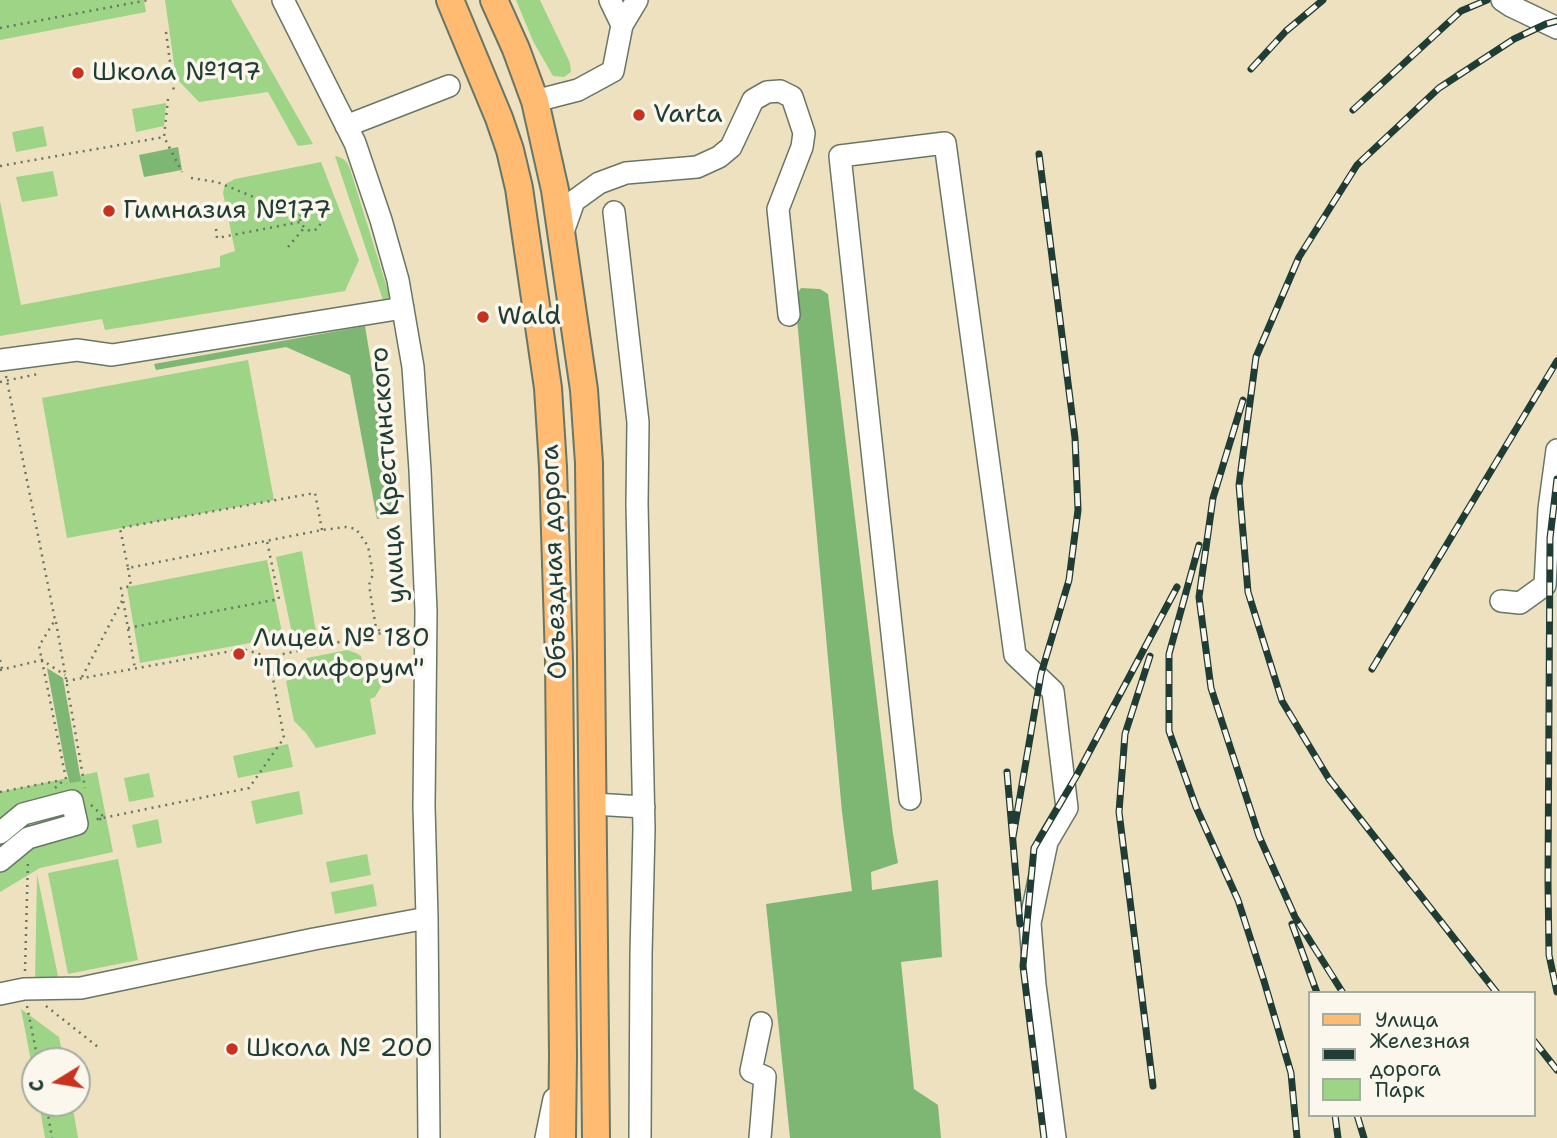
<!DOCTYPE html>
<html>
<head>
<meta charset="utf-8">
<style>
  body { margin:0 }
  #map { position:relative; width:1557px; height:1138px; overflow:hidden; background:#eee1c0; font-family:"Shantell Sans",sans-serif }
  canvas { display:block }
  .legend { position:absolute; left:1308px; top:991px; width:228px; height:126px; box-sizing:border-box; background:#fbf7ec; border:2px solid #a3ada2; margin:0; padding:9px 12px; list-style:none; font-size:21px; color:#1f3d34 }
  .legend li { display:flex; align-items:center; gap:14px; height:35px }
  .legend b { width:35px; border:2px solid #a3ada2 }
  .north { position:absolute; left:21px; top:1047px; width:70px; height:70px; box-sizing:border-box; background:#fbf7ec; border:2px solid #a3ada2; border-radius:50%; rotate:259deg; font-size:19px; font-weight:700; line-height:28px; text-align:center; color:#1f3d34 }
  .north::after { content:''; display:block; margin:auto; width:24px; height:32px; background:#c8321e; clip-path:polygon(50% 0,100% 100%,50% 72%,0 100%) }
</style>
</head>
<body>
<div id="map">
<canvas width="1557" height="1138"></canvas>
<ul class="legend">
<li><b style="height:9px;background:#ffbb71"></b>Улица</li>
<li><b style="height:9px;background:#1f3d34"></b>Железная дорога</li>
<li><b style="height:19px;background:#9dd486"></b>Парк</li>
</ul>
<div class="north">С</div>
</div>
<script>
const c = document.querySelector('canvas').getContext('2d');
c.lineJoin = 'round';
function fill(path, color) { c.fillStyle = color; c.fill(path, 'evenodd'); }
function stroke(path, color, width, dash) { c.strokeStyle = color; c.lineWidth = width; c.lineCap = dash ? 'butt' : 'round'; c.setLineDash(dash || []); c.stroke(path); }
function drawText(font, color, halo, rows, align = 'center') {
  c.font = font + ' "Shantell Sans",sans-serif'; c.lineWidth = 7; c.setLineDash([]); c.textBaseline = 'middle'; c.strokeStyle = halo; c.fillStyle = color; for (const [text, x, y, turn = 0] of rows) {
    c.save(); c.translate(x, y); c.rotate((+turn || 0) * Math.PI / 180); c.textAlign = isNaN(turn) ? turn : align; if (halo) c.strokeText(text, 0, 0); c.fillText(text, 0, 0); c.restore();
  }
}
fill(new Path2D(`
  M0,0H144L146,12L0,40Z
  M165,0H231L313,144L298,146L268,92L199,102L176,78Z
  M516,0H540L570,63L571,72L564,77L553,76L533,41Z
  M166,103L164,126L136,132L132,109Z
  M43,126L47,146L16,152L12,132Z
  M335,156C344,158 347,161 350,169L389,294L388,301L384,303Z
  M321,162L359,260L345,291L105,330L102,319L0,336V201L21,305L220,267V256L235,251L223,193L225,184L235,179Z
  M53,171L58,196L22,202L16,177Z
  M248,360L274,500L67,538L42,398Z
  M302,551L318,643L295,648L276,557Z
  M267,560L283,637L140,663L127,587Z
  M347,650L356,653L361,656L365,675H372L378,678L381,687L375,697L370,699L376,734L316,748L306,733L294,721L286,681L296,678L297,667L307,658Z
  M288,744L293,767L238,778L233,756Z
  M97,772L113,852L40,868L0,892V792Z
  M149,773L154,797L129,802L124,778Z
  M299,791L303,814L256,824L251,801Z
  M158,819L162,843L137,848L132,825Z
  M367,854L371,875L330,883L326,862Z
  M118,859L138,960L68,974L48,873Z
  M37,874L59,981L35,983Z
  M373,884L377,906L335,914L331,892Z
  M21,1009L59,1037L64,1061H35V1082Z
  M39,1103H72L78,1138H45Z`), '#9dd486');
fill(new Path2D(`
  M178,147L182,170L144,177L139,155Z
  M801,288L820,289L828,294L893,834L898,863L871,872L872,890L938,880L942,957L901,962L914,1089L938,1105L941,1138H790L766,904L852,891L842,812L795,297Z
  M365,326L396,514L377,519L350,375L286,347L156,370L154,364Z
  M47,668L63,678L81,781L70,783L66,770Z`), '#7eb673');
const minor = new Path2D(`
  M283,0L355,143L381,220L398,280L413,367L420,470L426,611L424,806L427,918L429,1138
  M610,0L622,25
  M1502,0L1511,6L1557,28
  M535,101L578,90L613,71L622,25L637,0
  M346,126L449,86
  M614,212L638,422L637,504L644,829L641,954L640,1138
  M562,235L574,201L599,183L626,173L697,167L719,157L731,147L753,100L767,92L780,91L792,97L804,133L802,147L778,209L789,315
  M0,360L77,350L112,355L403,308
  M1501,601L1520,603L1545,585L1549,509L1557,450
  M910,799L840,156L945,143L1015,655L1053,691L1067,808L1047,842L1030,923L1035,985L1055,1138
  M593,804L644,807
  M0,833L23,814L72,801L77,824L28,838L0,861
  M0,994L24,989L81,988L314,939L427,918
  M546,1138L554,1099
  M760,1138L765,1077L751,1071L761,1023`);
const major = new Path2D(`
  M450,0L499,118L510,150L519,188L548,388L553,467L559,660L563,1056L562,1138
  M494,0L516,49L535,101L555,190L584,390L589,463L596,1138`);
stroke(minor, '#677665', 24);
stroke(major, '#677665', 30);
stroke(new Path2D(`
  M0,28L148,0
  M166,32L174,92
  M168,99L164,137L182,172
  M0,166L164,137
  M191,178L217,182L300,216C300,224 303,227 310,231L318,229C322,221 322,217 317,210C309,208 306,211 300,216
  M216,229L217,238L300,222
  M288,247L304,228
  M6,376L55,620L39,646L67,784
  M0,382L38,374
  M322,530L315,493L120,528L128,568L322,530L346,527L356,529L368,546L373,574L369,585L376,628L383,633L406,629
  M128,568L131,586L121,588L135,669
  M56,622L85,788
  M128,628L279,599L267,541
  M269,657L382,633
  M0,660L2,669
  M0,670L42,660L65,675
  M82,677L123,599
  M66,681L243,649L269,657L284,738L249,788L93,820
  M55,788L65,779
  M0,792L62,780
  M91,805L104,817L95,822
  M25,971L28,859
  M27,1006L38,1061
  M46,1006L98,1047
  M46,1103L52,1138`), '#677665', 2.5, [2, 5]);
stroke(minor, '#fff', 21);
stroke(major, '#ffbb71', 26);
const rail = new Path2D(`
  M1251,69L1286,31L1323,0
  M1353,110L1461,11L1487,0
  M1243,400L1213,498L1199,597L1211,688L1259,836L1295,917L1343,993
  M1557,479L1550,538L1548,881L1549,955L1557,992
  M1199,545L1169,654V731L1196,807L1238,900L1264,981L1291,1073L1297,1138
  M1150,656L1125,734L1119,812L1153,1086
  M1372,669L1557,361
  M1007,772L1020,924
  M1013,837L1041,674L1069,580L1078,510L1075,438L1039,154
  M1292,924L1317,993
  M1497,993L1329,779L1282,701L1248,592L1239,485L1256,357L1299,257L1357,165L1439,88L1514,39L1546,24L1557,21
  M1534,1041L1557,1070
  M1335,1115L1338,1138
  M1357,1115L1364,1138
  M1044,1138L1023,966L1034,848L1077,775L1177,587`);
stroke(rail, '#1f3d34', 7);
stroke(rail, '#fbf7ec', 4.5, [13]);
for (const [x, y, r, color] of [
  [78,73,7,"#c8321e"],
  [639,115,7,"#c8321e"],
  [109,211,7,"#c8321e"],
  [483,317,7,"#c8321e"],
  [239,654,7,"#c8321e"],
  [232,1049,7,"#c8321e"]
]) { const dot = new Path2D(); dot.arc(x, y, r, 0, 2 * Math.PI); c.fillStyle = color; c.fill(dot); stroke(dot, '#fbf7ec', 2.5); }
drawText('26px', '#1f3d34', '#fbf7ec', [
  ["Школа №197",92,73],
  ["Varta",653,115],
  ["Гимназия №177",123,211],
  ["Wald",497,317],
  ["Лицей № 180",253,639],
  ["\"Полифорум\"",253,669],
  ["Школа № 200",246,1049]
], 'left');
drawText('26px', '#1f3d34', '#fbf7ec', [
  ["улица Крестинского",389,475,-94],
  ["Объездная дорога",555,562,-92]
]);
</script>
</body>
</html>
